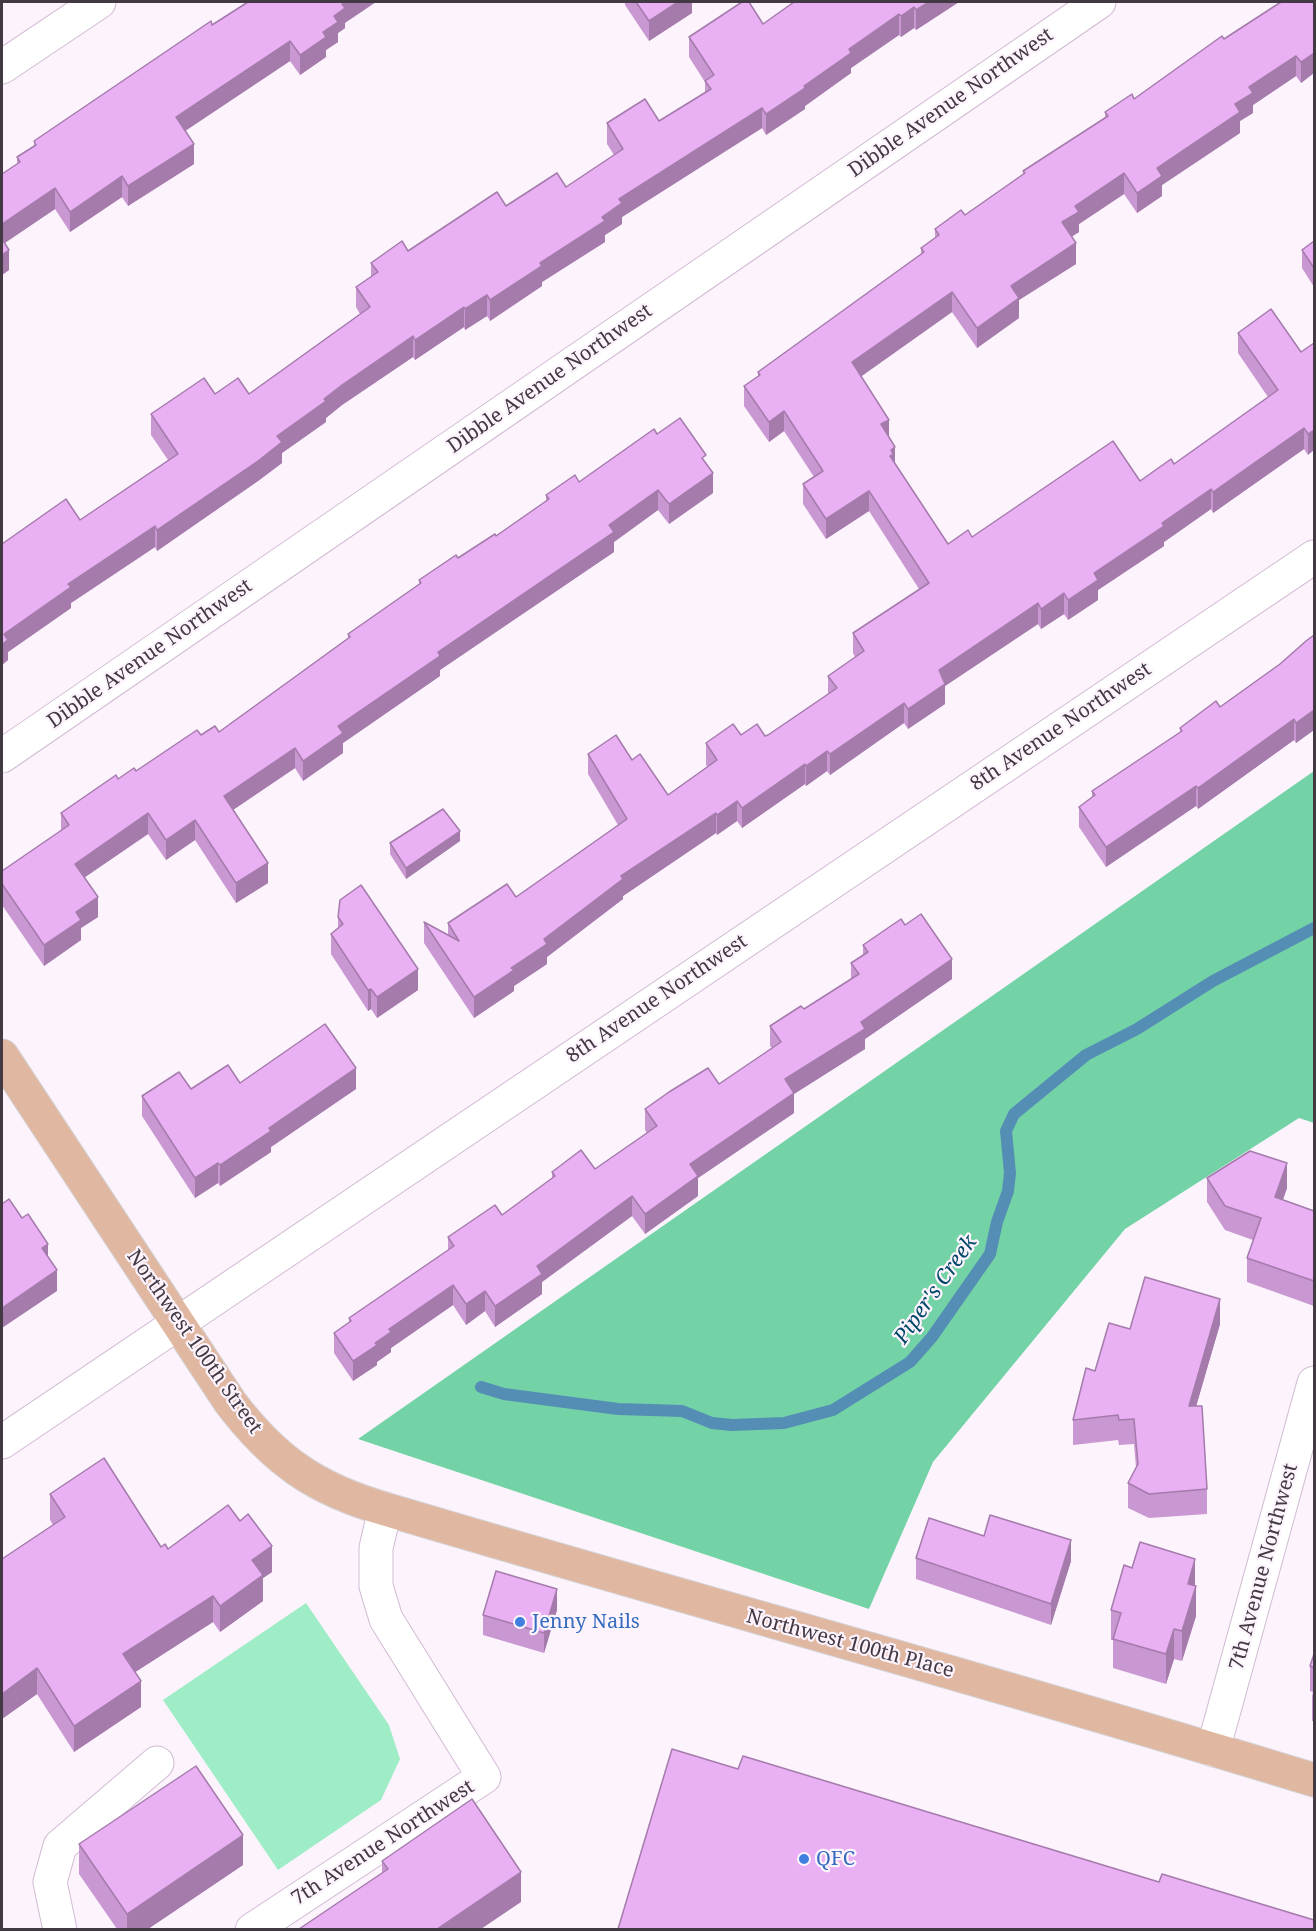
<!DOCTYPE html>
<html>
<head>
<meta charset="utf-8">
<style>
  body { margin:0 }
  #map { position:relative; width:1316px; height:1931px; overflow:hidden; background:#fcf3fd; font-family:"Noto Serif",serif }
  canvas { display:block }
  .frame { position:absolute; inset:0; border:3px solid #423943; pointer-events:none }
</style>
</head>
<body>
<div id="map">
<canvas width="1316" height="1931"></canvas>
<div class="frame"></div>
</div>
<script>
const c = document.querySelector('canvas').getContext('2d');
c.lineJoin = 'round';
function fill(path, color) { c.fillStyle = color; c.fill(path, 'evenodd'); }
function stroke(path, color, width, dash) { c.strokeStyle = color; c.lineWidth = width; c.lineCap = dash ? 'butt' : 'round'; c.setLineDash(dash || []); c.stroke(path); }
function drawText(font, color, halo, rows, align = 'center') {
  c.font = font + ' "Noto Serif",serif'; c.lineWidth = 4.5; c.setLineDash([]); c.textBaseline = 'middle'; c.strokeStyle = halo; c.fillStyle = color; for (const [text, x, y, turn = 0] of rows) {
    c.save(); c.translate(x, y); c.rotate((+turn || 0) * Math.PI / 180); c.textAlign = isNaN(turn) ? turn : align; if (halo) c.strokeText(text, 0, 0); c.fillText(text, 0, 0); c.restore();
  }
}
fill(new Path2D(`
  M306,1603L389,1725L400,1759L381,1800L278,1870L163,1700Z`), '#9fedc6');
fill(new Path2D(`
  M1314,771V1123L1299,1118L1125,1229L933,1462L869,1609L358,1439Z`), '#74d3a6');
stroke(new Path2D(`
  M481,1387L504,1394L618,1409L682,1411L712,1423L732,1425L784,1423L833,1410L910,1362L932,1337L990,1254L997,1222L1008,1191L1010,1173L1006,1131L1014,1114L1086,1055L1137,1029L1213,981L1314,928`), '#558eb5', 12);
const minor = new Path2D(`
  M2,67L99,2
  M2,756L1099,2
  M2,1442L1314,557
  M1213,1750L1314,1383
  M60,1930L50,1882L60,1846L157,1763
  M252,1930L484,1777L386,1619L376,1586V1548L385,1509`);
const major = new Path2D(`
  M2,1056L230,1402C274,1460 315,1489 385,1509C694,1601 1006,1685 1314,1780`);
stroke(minor, '#d1bbd3', 35);
stroke(major, '#d5d3d6', 35);
stroke(minor, '#fff', 33);
stroke(major, '#e0b7a0', 33);
fill(new Path2D(`
  M625,2H692V13L649,41L625,5Z
  M959,2L916,30L914,28L901,37L899,35L851,68V73L805,106V109L766,135L762,128L622,217V224L605,235V242L542,282V286L490,321L487,316L465,330L464,327L415,360L413,357L342,405L326,418V422L282,453V463L258,481L157,551L155,547L71,603V608L8,652V660L2,665V544L80,520L168,460L151,435V414L215,394H249L360,314L356,307V287L371,276V263L408,251L506,206L566,187L614,155L607,144V123L659,121L705,92V82L689,57V37L763,24Z
  M1278,2H1314V73L1301,83L1296,76L1253,105V113L1240,121V133L1162,185V196L1137,213L1124,194L1079,224V232L1071,237L1076,264L1019,300V318L977,348L952,312L861,376L889,437L895,464L948,544L972,537L1140,481L1174,464L1268,397L1238,353V333L1301,352L1314,343L1308,455L1304,449L1213,513L1211,509L1164,542V546L1098,590V600L1068,620L1064,614L1041,629L1038,624L945,686V704L908,729L904,723L830,775L827,771L806,786L805,784L742,828L737,821L717,835L716,833L623,896V899L547,957V964L514,986V991L474,1018L424,943V922L448,935V923L516,897L618,825L588,774V754L632,760L668,795L707,767L706,764V743L741,735H768L828,694V676L855,657L853,653V633L919,589L869,511L826,539L803,504V484L814,477L784,431L769,442L744,406V386L758,376V372L921,255V248L935,238V229L965,215L1023,174V171L1105,118V112L1134,99L1278,4Z
  M345,23V28L338,33V42L326,50V57L300,75L290,61L185,131L194,164L128,206L122,197L70,232L55,209L4,243L9,270L2,275V174L17,164V157L34,146V141L212,25Z
  M1314,241V287L1302,268V250Z
  M657,434L706,463L713,493L669,524L658,510L614,542V552L440,670V676L343,743V753L303,781L295,768L233,810L268,883L236,903L195,840L166,860L148,834L85,877L98,917L81,928V940L44,966L2,905V871L61,831V813L118,779L136,771L201,735L219,732L348,638V634L419,585V580L496,536L546,501V495L579,482Z
  M1314,635V730L1296,743L1294,740L1198,809L1196,806L1106,867L1079,827V807L1092,798V791L1180,732V728L1220,707L1280,664Z
  M460,841L406,879L390,854V843Z
  M338,917L418,990L377,1018L371,1009L368,1011L331,954V934L338,928Z
  M905,925L952,979L865,1039V1049L794,1094V1113L698,1178V1196L645,1234L632,1216L542,1282V1294L495,1327L485,1311L466,1325L453,1305L391,1348V1352L377,1362V1365L353,1381L334,1353V1333L349,1322V1318L448,1250V1237L502,1215L552,1179V1172L595,1169L647,1133L645,1130V1109L719,1084L772,1048L770,1046V1026L804,1009L851,979V963L863,955V945Z
  M240,1083L356,1089L271,1147V1152L220,1186L218,1183L195,1198L142,1116V1096Z
  M1207,1178L1287,1188L1283,1200L1314,1211V1306L1247,1282V1258L1253,1240L1225,1230L1207,1202Z
  M1220,1324L1196,1406L1207,1489V1514L1149,1518L1128,1508V1483L1136,1467L1134,1444L1119,1445L1118,1440L1073,1445V1420L1095,1371L1130,1329Z
  M50,1494L161,1547L272,1572L263,1578V1601L220,1632L213,1622L135,1672L141,1707L74,1752L37,1694L2,1719V1559L53,1525L50,1520Z
  M984,1536L1071,1561L1051,1625L916,1579V1558Z
  M1195,1586L1196,1616L1182,1661L1174,1659L1166,1684L1113,1668V1640H1111V1610Z
  M557,1610L544,1653L483,1635V1615Z
  M1314,1654V1721H1312V1696L1313,1692L1310,1691V1666Z
  M79,1844L243,1865L148,1929H117L79,1874Z
  M382,1861L521,1902L382,1873Z`), '#c997d2');
fill(new Path2D(`
  M346,2H376L345,23V28L338,33V42L326,50V57L300,75V55L323,32L342,4Z
  M678,2H692V13L649,41V21Z
  M929,2H959L916,30V10Z
  M914,7V28L901,37V16Z
  M899,14V35L851,68V73L805,106V109L766,135V114L804,86L849,49Z
  M290,41V61L176,137V117Z
  M1314,53V73L1301,83V62Z
  M1296,56V76L1253,105V113L1240,121V133L1162,185V196L1137,213V193L1157,168L1235,104L1249,87Z
  M762,108V128L622,217V224L605,235V242L542,282V286L490,321V300L602,217L619,199Z
  M194,144V164L128,206V186Z
  M1124,173V194L1079,224V232L1062,243V222L1075,206Z
  M122,176V197L70,232V212Z
  M55,188V209L2,245V224Z
  M1076,243V264L1019,300V318L977,348V328L1011,286Z
  M9,250V270L2,275V255Z
  M952,292V312L852,383V362Z
  M487,295V316L465,330V309Z
  M464,307V327L415,360V340Z
  M413,336V357L342,405L326,418V422L282,453V463L258,481L157,551V530L342,385Z
  M784,411V431L769,442V422Z
  M889,420V440L881,424Z
  M1304,428V449L1213,513V492Z
  M1314,430V450L1308,455V434Z
  M895,447V468L890,456L891,450Z
  M713,473V493L669,524V504Z
  M1211,489V509L1164,542V546L1098,590V600L1068,620V600L1094,573L1162,523Z
  M658,490V510L614,542V552L440,670V676L343,743V753L303,781V761L338,726L609,525Z
  M869,491V511L826,539V519Z
  M155,526V547L71,603V608L8,652V660L2,665V644L4,634L68,584Z
  M1064,593V614L1041,629V609Z
  M1038,603V624L945,686V704L908,729V709L939,670Z
  M904,703V723L830,775V754Z
  M1314,710V730L1296,743V723Z
  M1294,719V740L1198,809V788Z
  M295,748V768L224,816V796Z
  M827,751V771L806,786V766Z
  M805,764V784L742,828V808Z
  M1196,786V806L1106,867V847Z
  M737,801V821L717,835V815Z
  M148,813V834L75,884V864Z
  M716,813V833L623,896V899L547,957V964L514,986V991L474,1018V997L511,968L544,939L621,876Z
  M195,820V840L166,860V840Z
  M460,831V841L406,879V868Z
  M268,863V883L236,903V883Z
  M98,897V917L81,928V940L44,966V945L76,912Z
  M952,959V979L865,1039V1049L794,1094V1113L698,1178V1196L645,1234V1214L690,1164L785,1079L861,1022Z
  M418,969V990L377,1018V997Z
  M371,989V1009L368,1011V990Z
  M356,1068V1089L271,1147V1152L220,1186V1165L269,1128Z
  M218,1163V1183L195,1198V1178Z
  M1287,1163V1188L1275,1221V1197Z
  M632,1196V1216L542,1282V1294L495,1327V1306L537,1266Z
  M48,1244V1265L42,1248Z
  M57,1270V1291L2,1328V1308Z
  M453,1285V1305L391,1348V1352L377,1362V1365L353,1381V1361L375,1343L389,1329Z
  M485,1291V1311L466,1325V1304Z
  M1220,1299V1324L1189,1431V1406Z
  M1071,1540V1561L1051,1625V1604Z
  M272,1546V1572L263,1578V1601L220,1632V1606L252,1560Z
  M1195,1559V1588L1188,1584Z
  M1196,1586V1616L1182,1661V1631Z
  M557,1589V1610L544,1653V1633Z
  M213,1596V1622L123,1680V1654Z
  M1174,1629V1659L1166,1684V1654Z
  M37,1668V1694L2,1719V1694Z
  M141,1681V1707L74,1752V1726Z
  M243,1835V1865L148,1929H127V1914Z
  M521,1872V1902L481,1929H437Z`), '#a47bab');
const building = new Path2D(`
  M248,2H346L342,4L345,8L334,16L338,22L323,32L326,37L300,55L290,41L176,117L194,144L128,186L122,176L70,212L55,188L2,224V174L20,162L17,157L36,145L34,141L211,21L212,25Z
  M636,2H678L649,21Z
  M742,2H749L763,24L794,2H929L916,10L914,7L901,16L899,14L849,49L851,53L804,86L805,88L766,114L762,108L619,199L622,203L602,217L605,221L540,263L542,266L490,300L487,295L465,309L464,307L415,340L413,336L342,385L324,399L326,401L277,436L282,442L258,461L157,530L155,526L68,584L71,587L4,634L8,640L2,644V544L66,499L80,520L178,454L151,414L204,378L215,394L238,378L249,394L370,307L356,287L378,272L371,263L402,241L408,251L497,192L506,206L557,173L566,187L623,149L607,123L645,99L659,121L711,89L705,81L714,75L689,37Z
  M1281,2H1314V53L1301,62L1296,56L1249,87L1253,93L1235,104L1240,112L1157,168L1162,176L1137,193L1124,173L1075,206L1079,212L1062,222L1076,243L1011,286L1019,298L977,328L952,292L852,362L889,420L881,424L895,447L891,450L893,454L890,456L948,544L968,530L972,537L1113,441L1140,481L1171,459L1174,464L1278,390L1238,333L1271,309L1301,352L1314,343V430L1308,434L1304,428L1213,492L1211,489L1162,523L1164,526L1094,573L1098,580L1068,600L1064,593L1041,609L1038,603L939,670L945,684L908,709L904,703L830,754L827,751L806,766L805,764L742,808L737,801L717,815L716,813L621,876L623,879L544,939L547,944L511,968L514,970L474,997L424,922L459,941L448,923L507,884L516,897L627,819L588,754L616,735L632,760L640,754L668,795L717,760L706,743L733,724L741,735L757,724L765,736L768,735L837,688L828,676L864,651L853,633L929,583L869,491L826,519L803,484L823,471L784,411L769,422L744,386L760,375L758,372L924,252L921,248L939,235L935,229L961,210L965,215L1025,173L1023,171L1108,116L1105,112L1132,94L1134,99L1222,36L1224,39Z
  M2,239L9,250L2,255Z
  M1314,241V268L1302,250Z
  M680,418L706,455L702,458L713,473L669,504L658,490L609,525L614,532L438,652L440,656L338,726L343,733L303,761L295,748L224,796L268,863L236,883L195,820L166,840L148,813L75,864L98,897L76,912L81,920L44,945L2,884V871L69,825L61,813L116,775L118,779L134,768L136,771L197,730L201,735L215,726L219,732L350,637L348,634L421,583L419,580L456,555L458,558L495,534L496,536L549,499L546,495L575,475L579,482L654,429L657,434Z
  M1314,635V710L1296,723L1294,719L1198,788L1196,786L1106,847L1079,807L1095,795L1092,791L1182,731L1180,728L1216,701L1220,707L1280,664L1306,641Z
  M443,809L460,831L406,868L390,843Z
  M361,885L418,969L377,997L371,989L368,990L331,934L343,924L338,917L340,900Z
  M921,914L952,959L861,1022L865,1029L785,1079L794,1093L690,1164L698,1176L645,1214L632,1196L537,1266L542,1274L495,1306L485,1291L466,1304L453,1285L389,1329L391,1332L375,1343L377,1345L353,1361L334,1333L351,1321L349,1318L454,1246L448,1237L495,1205L502,1215L555,1176L552,1172L581,1150L595,1169L657,1126L645,1109L669,1092L708,1068L719,1084L781,1042L770,1026L801,1006L804,1009L859,974L851,963L868,952L863,945L901,919L905,925Z
  M325,1024L356,1068L269,1128L271,1131L220,1165L218,1163L195,1178L142,1096L179,1072L191,1089L228,1065L240,1083Z
  M1250,1151L1287,1163L1275,1197L1314,1211V1281L1247,1258L1261,1218L1225,1206L1207,1178Z
  M9,1199L22,1218L28,1214L48,1244L42,1248L57,1270L2,1308V1204Z
  M1145,1277L1220,1299L1189,1406H1202L1207,1489L1149,1494L1128,1483L1138,1464L1134,1419L1119,1420L1118,1415L1073,1420L1086,1368L1095,1371L1109,1323L1130,1329Z
  M104,1458L161,1547L165,1544L168,1549L228,1505L240,1521L248,1514L272,1546L252,1560L263,1575L220,1606L213,1596L123,1654L141,1681L74,1726L37,1668L2,1694V1559L65,1517L50,1494Z
  M990,1515L1071,1540L1051,1604L916,1558L929,1518L984,1536Z
  M1140,1542L1195,1559L1188,1584L1196,1586L1182,1631L1174,1629L1166,1654L1113,1639L1121,1613L1111,1610L1124,1565L1132,1568Z
  M496,1571L557,1589L544,1633L483,1615Z
  M1314,1654V1668L1310,1666Z
  M672,1749L738,1769L743,1756L1159,1882L1162,1874L1314,1920V1929H618Z
  M196,1766L243,1835L127,1914L79,1844Z
  M472,1799L521,1872L437,1929H299L388,1869L382,1861Z`);
fill(building, '#eab0f4');
stroke(building, '#a47bab', 1.5);
for (const [x, y, r, color] of [
  [520,1622,6,"#3f7fe0"],
  [804,1859,6,"#3f7fe0"]
]) { const dot = new Path2D(); dot.arc(x, y, r, 0, 2 * Math.PI); c.fillStyle = color; c.fill(dot); stroke(dot, '#fcf3fd', 2); }
drawText('20px', '#423943', '#fcf3fd', [
  ["Dibble Avenue Northwest",951,103,-35],
  ["Dibble Avenue Northwest",550,379,-35],
  ["Dibble Avenue Northwest",150,654,-35],
  ["8th Avenue Northwest",1061,727,-34],
  ["8th Avenue Northwest",657,999,-34],
  ["Northwest 100th Street",194,1342,55],
  ["7th Avenue Northwest",1264,1567,-75],
  ["Northwest 100th Place",850,1644,15],
  ["7th Avenue Northwest",383,1843,-33]
]);
drawText('20px', '#366cbe', '#fcf3fd', [
  ["Jenny Nails",532,1622],
  ["QFC",816,1859]
], 'left');
drawText('italic 21px', '#00486a', '#fcf3fd', [
  ["Piper's Creek",936,1290,-55]
]);
</script>
</body>
</html>
